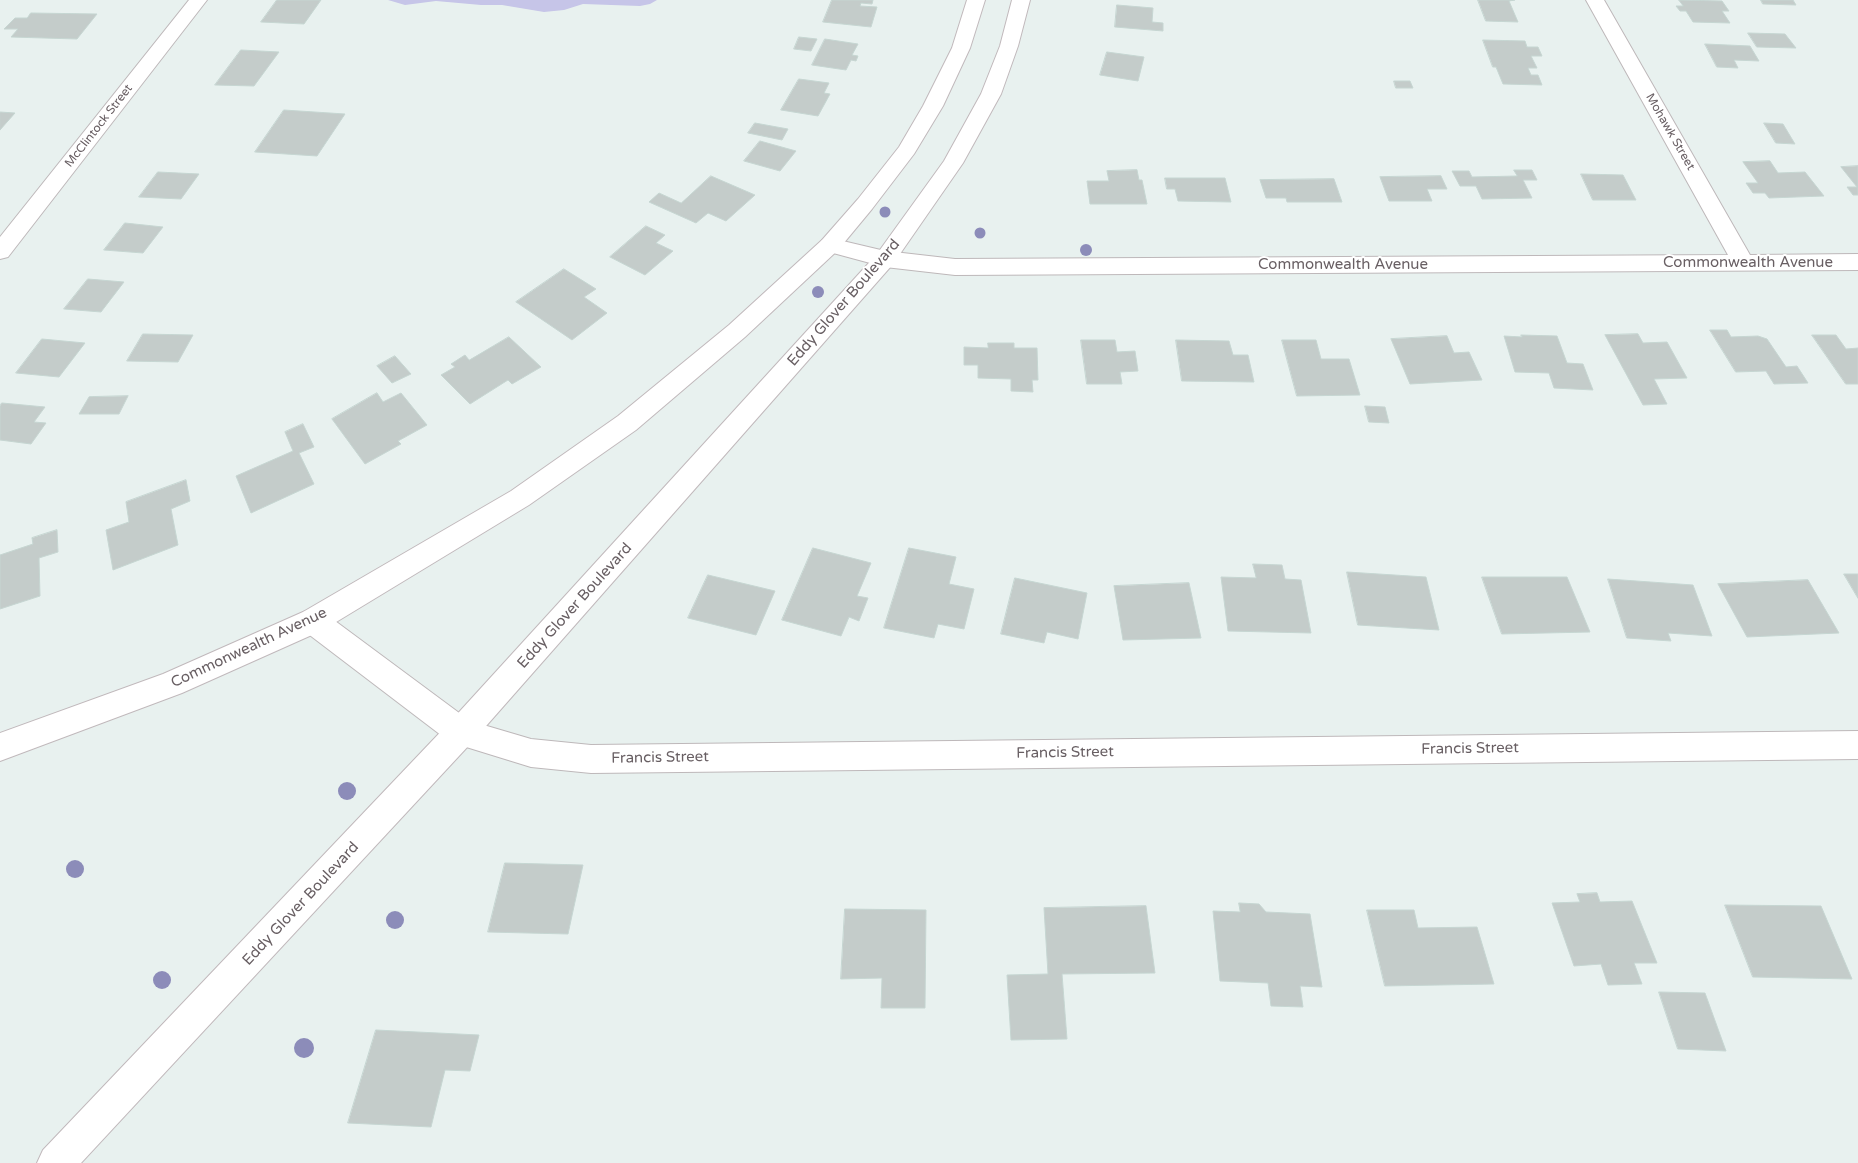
<!DOCTYPE html>
<html>
<head>
<meta charset="utf-8">
<style>
  body { margin:0 }
  canvas { display:block; background:#e8f1ef }
</style>
</head>
<body>
<canvas width="1858" height="1163"></canvas>
<script>
const c = document.querySelector('canvas').getContext('2d');
c.lineJoin = 'round';
function fill(path, color) { c.fillStyle = color; c.fill(path, 'evenodd'); }
function stroke(path, color, width, dash) { c.strokeStyle = color; c.lineWidth = width; c.lineCap = dash ? 'butt' : 'round'; c.setLineDash(dash || []); c.stroke(path); }
function drawText(font, color, halo, rows, align = 'center') {
  c.font = font + ' "Varela Round",sans-serif'; c.lineWidth = 4; c.setLineDash([]); c.textBaseline = 'middle'; c.strokeStyle = halo; c.fillStyle = color; for (const [text, x, y, turn = 0] of rows) {
    c.save(); c.translate(x, y); c.rotate((+turn || 0) * Math.PI / 180); c.textAlign = isNaN(turn) ? turn : align; if (halo) c.strokeText(text, 0, 0); c.fillText(text, 0, 0); c.restore();
  }
}
fill(new Path2D(`
  M388,0H657L650,4L640,6L583,4L564,10L544,12L502,5H481L436,1L405,5Z`), '#c6c5e8');
const building = new Path2D(`
  M277,0H321L304,24L261,22Z
  M832,0H873L872,4L861,3L860,6L877,7L871,27L823,22Z
  M1478,0H1515L1509,1L1518,22L1486,21Z
  M1679,0L1722,1L1729,11H1722L1730,23L1693,22L1686,11H1680L1676,6H1683Z
  M1761,0H1793L1796,5L1763,4Z
  M1117,5L1153,8L1152,22L1163,23V31L1115,27Z
  M31,13L97,14L77,39L11,37L18,29H4L15,18H27Z
  M1748,33L1785,34L1796,48L1757,47Z
  M799,37L817,39L811,51L794,49Z
  M825,39L858,44L852,55L858,56L856,61L851,60L846,70L812,65Z
  M1483,40L1525,41L1527,47H1538L1542,56H1531L1537,68H1528L1531,75H1538L1542,85L1503,84L1496,67H1493Z
  M1705,44L1750,46L1759,61L1734,60L1738,68L1717,67Z
  M241,50L279,52L254,86L215,85Z
  M1107,52L1144,57L1138,81L1100,75Z
  M799,79L829,83L824,93L830,94L818,116L781,110Z
  M1394,81H1410L1413,88H1396Z
  M284,110L345,114L317,156L255,152Z
  M0,112L15,113L0,130Z
  M755,123L788,129L782,140L748,133Z
  M1764,123L1783,124L1795,144L1776,143Z
  M760,141L796,151L780,171L744,161Z
  M1770,161L1778,173L1805,172L1824,196L1769,198L1765,193H1753L1746,183H1758L1743,162Z
  M1858,166V195H1853L1847,187H1857L1841,167Z
  M1137,170L1139,180H1142L1147,204H1090L1087,181H1109L1107,171Z
  M1514,170H1532L1537,180H1523L1532,198L1482,199L1476,186H1460L1452,171H1469L1472,177L1517,176Z
  M158,172L199,174L181,199L139,197Z
  M1581,174L1623,175L1636,200H1593Z
  M711,176L755,195L726,221L708,213L696,223L649,202L659,193L681,203Z
  M1441,176L1447,189H1427L1432,201H1389L1380,177Z
  M1165,178H1225L1231,202L1178,201L1175,189H1167Z
  M1334,179L1342,202H1287L1286,198H1266L1260,180Z
  M125,223L163,227L143,253L104,250Z
  M646,226L665,235L656,243L673,251L645,275L610,257Z
  M564,269L596,289L584,297L607,313L572,340L516,302Z
  M88,279L124,282L101,312L64,309Z
  M1710,330H1727L1731,337L1758,336L1767,339L1786,367L1797,366L1808,383L1774,384L1766,371L1736,372Z
  M143,334L193,335L178,362L127,361Z
  M1638,334L1643,343L1667,342L1687,378L1654,379L1667,404L1643,405L1605,335Z
  M1521,335L1557,336L1567,363L1583,364L1593,390L1554,388L1549,373L1515,372L1504,336L1522,337Z
  M1812,335H1836L1846,349L1858,348V384H1846Z
  M1447,336L1454,353L1469,352L1482,380L1410,384L1391,339Z
  M509,337L541,367L512,384L508,380L470,404L441,375L455,367L451,364L465,355L469,360Z
  M42,339L85,343L59,377L16,373Z
  M1081,340H1115L1117,352L1135,351L1138,371L1120,372L1122,384H1087Z
  M1176,340L1229,341L1233,355H1248L1254,382L1182,381Z
  M1282,340H1316L1321,359H1349L1360,395L1297,396Z
  M988,343H1014V348H1037L1038,380H1032L1033,392L1011,391V379L978,378V365H964V347L988,348Z
  M395,356L411,374L392,383L377,366Z
  M377,393L383,402L401,393L427,425L398,441L401,444L365,464L332,419Z
  M128,396L119,414H79L89,397Z
  M2,403L45,407L34,422L46,423L31,444L0,440V406Z
  M1365,406L1385,407L1389,423L1369,422Z
  M303,424L314,447L299,453L314,484L251,513L236,476L293,451L285,432Z
  M186,480L190,501L171,509L178,545L113,570L106,530L129,522L126,502Z
  M57,530L58,552L39,558L40,596L0,609V555L33,544L32,538Z
  M813,548L871,563L857,596L868,598L859,621L849,617L841,636L782,620Z
  M909,548L956,557L949,584L974,589L964,629L938,624L934,638L884,628Z
  M1253,564L1282,565L1285,579L1301,580L1311,633L1228,631L1221,577L1256,578Z
  M1347,572L1426,577L1439,630L1358,625Z
  M1844,574H1858V598Z
  M708,575L775,591L756,635L688,618Z
  M1482,577H1567L1590,632L1502,634Z
  M1015,578L1087,593L1078,639L1047,632L1044,643L1001,634Z
  M1608,579L1693,585L1712,636L1668,633L1671,641L1627,638Z
  M1808,580L1839,633L1747,637L1718,584Z
  M1189,583L1201,638L1123,640L1114,586Z
  M505,863L583,865L568,934L488,932Z
  M1597,893L1600,902L1632,901L1657,963H1634L1642,984L1608,985L1601,964L1574,966L1552,903L1580,902L1577,894Z
  M1239,903L1259,904L1266,912L1310,914L1322,987L1300,986L1303,1007L1271,1006L1268,983L1220,981L1213,911L1240,912Z
  M1725,905L1821,906L1852,979L1753,977Z
  M1146,906L1155,973L1062,974L1067,1039L1011,1040L1007,975L1048,974L1044,908Z
  M845,909L926,910L925,1008H881L882,978L841,979Z
  M1367,910H1414L1418,928L1477,927L1494,984L1385,986Z
  M1659,992L1705,993L1726,1051L1678,1049Z
  M376,1030L479,1035L470,1071L445,1070L431,1127L348,1123Z`);
fill(building, '#c4ccca');
stroke(building, '#c6d6d2', 1);
const street = new Path2D(`
  M189,0H207L8,257L0,259V237Z
  M1586,0H1604L1750,255L1858,254V270L955,275L885,267L822,250L819,245L822,240L830,238L885,251L955,259L1728,255Z
  M313,609L323,612L470,721L531,739L591,745L1858,731V759L591,773L531,767L450,742L303,630L299,621L303,612Z`);
const secondary = new Path2D(`
  M967,0H985L970,48L943,106L914,154L872,209L838,250L745,337L636,430L529,505L323,630L182,693L0,761V733L163,674L303,612L511,491L618,416L729,325L822,240L858,199L899,147L923,106L952,48Z
  M1012,0H1030L1018,46L1001,94L963,163L893,264L472,742L81,1163H37L43,1150L450,722L877,254L944,161L981,94L1000,46Z`);
stroke(street, '#beb8ba', 2);
stroke(secondary, '#c1b9bc', 2);
fill(street, '#fff');
fill(secondary, '#fff');
c.fillStyle = '#8c8cb9';
for (const [x, y, r] of [
  [885,212,5.5],
  [980,233,5.5],
  [1086,250,6],
  [818,292,6],
  [347,791,9],
  [75,869,9],
  [395,920,9],
  [162,980,9],
  [304,1048,10]
]) { c.beginPath(); c.arc(x, y, r, 0, 2 * Math.PI); c.fill(); }
drawText('12px', '#685f63', '#fff', [
  ["McClintock Street",99,126,-52],
  ["Mohawk Street",1670,132,60]
]);
drawText('15px', '#685f63', '#fff', [
  ["Commonwealth Avenue",1748,263],
  ["Commonwealth Avenue",1343,265],
  ["Eddy Glover Boulevard",844,303,-49],
  ["Eddy Glover Boulevard",575,606,-48],
  ["Commonwealth Avenue",249,648,-25],
  ["Francis Street",1470,749,-1],
  ["Francis Street",1065,753,-1],
  ["Francis Street",660,758,-1],
  ["Eddy Glover Boulevard",301,904,-47]
]);
</script>
</body>
</html>
